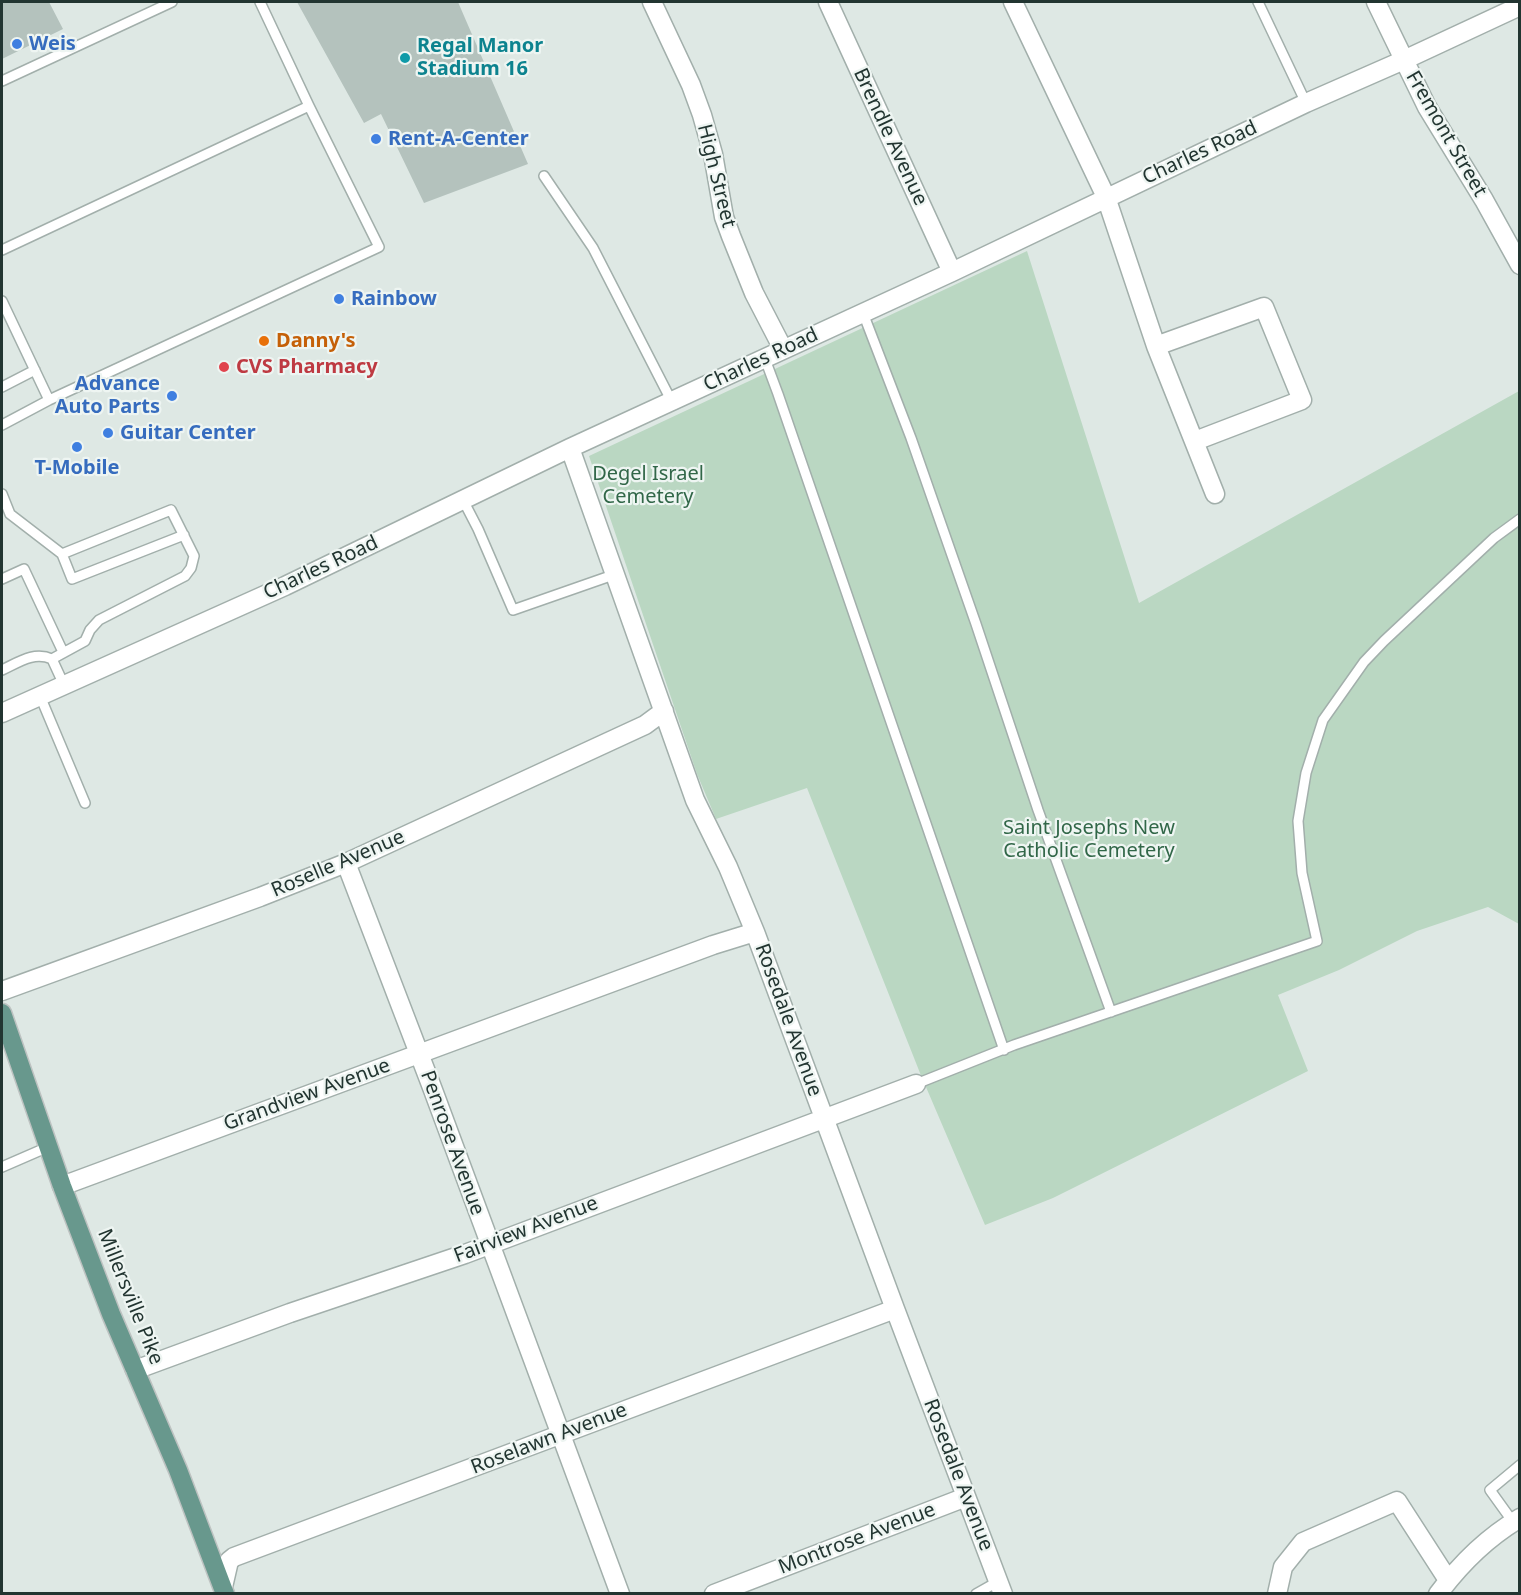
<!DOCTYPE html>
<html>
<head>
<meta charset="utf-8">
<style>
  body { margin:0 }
  #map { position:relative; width:1521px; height:1595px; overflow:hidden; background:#dee8e4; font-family:"Noto Sans",sans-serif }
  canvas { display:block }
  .frame { position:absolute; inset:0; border:3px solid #223531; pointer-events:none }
</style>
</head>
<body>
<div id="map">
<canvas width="1521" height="1595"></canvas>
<div class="frame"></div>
</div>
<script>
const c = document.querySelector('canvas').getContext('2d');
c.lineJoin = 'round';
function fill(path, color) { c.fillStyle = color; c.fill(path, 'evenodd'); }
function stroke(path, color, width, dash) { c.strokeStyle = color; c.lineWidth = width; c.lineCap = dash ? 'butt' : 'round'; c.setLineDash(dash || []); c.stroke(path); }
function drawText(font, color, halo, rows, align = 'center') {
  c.font = font + ' "Noto Sans",sans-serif'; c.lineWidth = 4.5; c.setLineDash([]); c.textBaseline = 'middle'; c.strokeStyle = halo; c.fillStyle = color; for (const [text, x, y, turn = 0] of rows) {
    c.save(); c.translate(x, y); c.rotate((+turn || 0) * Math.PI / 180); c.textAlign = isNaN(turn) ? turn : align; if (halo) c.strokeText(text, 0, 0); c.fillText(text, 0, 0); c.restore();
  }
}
fill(new Path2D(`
  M1027,251L1139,603L1519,391V924L1488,907L1417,931L1339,970L1278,995L1308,1071L1053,1198L985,1225L920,1073L807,788L716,819L697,774L589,456Z`), '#bad7c2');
fill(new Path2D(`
  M2,2H49L63,29L2,59Z
  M297,2H458L528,164L424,203L381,114L364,123Z`), '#b4c2bd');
const service = new Path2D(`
  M1258,2L1306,103
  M2,81L172,2
  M544,176L593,248L672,402
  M2,250L309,106
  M2,301L49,400L379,247L309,106L260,2
  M863,313L911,438L976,624L1038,810L1111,1012
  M765,359L778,394L1004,1050
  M2,387L35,370
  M2,425L49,400
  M2,494L10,514L62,554L171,510L194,556L191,568L185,576L99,620L90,630L85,641L52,659
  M463,500L478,529L513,610L616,574
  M62,554L72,579L184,535
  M2,579L24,569L63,652
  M2,670C19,662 34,651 52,659L64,685
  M40,696L85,803
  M916,1084L1014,1045L1317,941L1302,873L1298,821L1306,773L1323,720L1364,662L1384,641L1494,538L1520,519
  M2,1167L48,1147
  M1513,1522L1490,1490L1520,1465
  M976,1594L999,1581`);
const minor = new Path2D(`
  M652,2L691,85L702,115L713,154L724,217L731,236L754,293L783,349
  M828,2L952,272
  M1013,2L1106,197L1156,346L1215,494
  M1376,2L1427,107L1484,200L1520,265
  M1156,346L1264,307L1302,400L1195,441
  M570,448L695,800L728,867L755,932L895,1309L1003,1594
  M2,713L285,586L570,448L952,272L1306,103L1404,60L1520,6
  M346,863L433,1090L620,1594
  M2,991L260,897L346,863L645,725L664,711
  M62,1186L713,945L755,932
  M135,1370L290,1313L465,1254L916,1084
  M223,1587L229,1561L234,1557L895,1309
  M714,1594L966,1497
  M1277,1594L1283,1567L1303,1542L1397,1501L1448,1580
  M1438,1594C1461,1563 1486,1538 1520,1518`);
const primary = new Path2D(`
  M2,1013L62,1186L111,1314L178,1470L225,1594`);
stroke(service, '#a2afab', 12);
stroke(minor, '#a2afab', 21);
stroke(primary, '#bdc2c1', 21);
stroke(service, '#fff', 9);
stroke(minor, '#fff', 18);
stroke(primary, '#68988d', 18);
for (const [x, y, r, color] of [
  [17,44,6,"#3f7fe0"],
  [405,58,6,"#0f9aa8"],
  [376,139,6,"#3f7fe0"],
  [339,299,6,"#3f7fe0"],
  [264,341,6,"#e8710a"],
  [224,367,6,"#e0444e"],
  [172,396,6,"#3f7fe0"],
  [108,433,6,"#3f7fe0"],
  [77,447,6,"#3f7fe0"]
]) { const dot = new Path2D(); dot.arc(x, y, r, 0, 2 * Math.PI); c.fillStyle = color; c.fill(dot); stroke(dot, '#eef5f2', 2); }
drawText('bold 20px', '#366cbe', '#eef5f2', [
  ["Weis",29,44],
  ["Rent-A-Center",388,139],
  ["Rainbow",351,299],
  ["Advance",160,384,"right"],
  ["Auto Parts",160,407,"right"],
  ["Guitar Center",120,433],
  ["T-Mobile",77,468,"center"]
], 'left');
drawText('bold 20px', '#0d838f', '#eef5f2', [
  ["Regal Manor",417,46],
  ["Stadium 16",417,69]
], 'left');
drawText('20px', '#223531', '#eef5f2', [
  ["Fremont Street",1446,134,60],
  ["Brendle Avenue",890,137,65],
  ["Charles Road",1200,153,-25],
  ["High Street",716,176,76],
  ["Charles Road",761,360,-25],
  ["Charles Road",321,568,-25],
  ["Roselle Avenue",338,864,-23],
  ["Rosedale Avenue",788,1020,70],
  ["Grandview Avenue",307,1095,-20],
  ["Penrose Avenue",452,1143,70],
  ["Fairview Avenue",526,1230,-21],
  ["Millersville Pike",130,1297,68],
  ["Roselawn Avenue",549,1439,-21],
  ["Rosedale Avenue",958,1475,69],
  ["Montrose Avenue",857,1539,-21]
]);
drawText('bold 20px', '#c56008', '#eef5f2', [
  ["Danny's",276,341]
], 'left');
drawText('bold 20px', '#be3a42', '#eef5f2', [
  ["CVS Pharmacy",236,367]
], 'left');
drawText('20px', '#316748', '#eef5f2', [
  ["Degel Israel",648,474],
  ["Cemetery",648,497],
  ["Saint Josephs New",1089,828],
  ["Catholic Cemetery",1089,851]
]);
</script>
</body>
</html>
